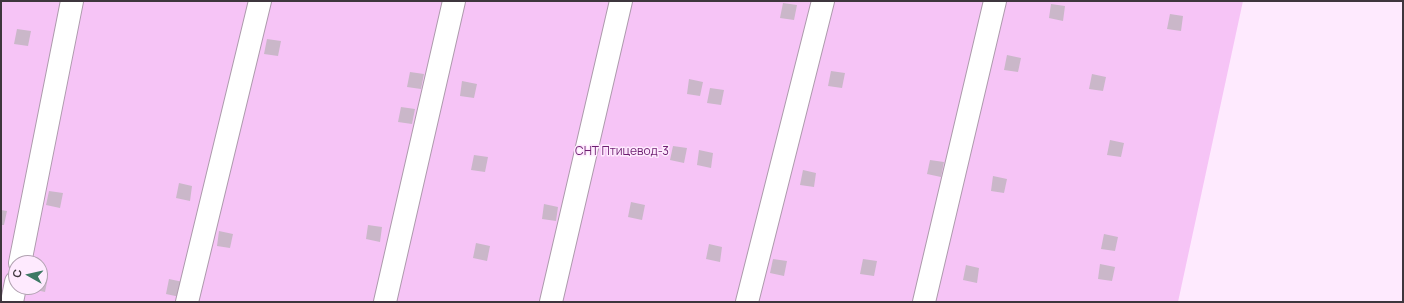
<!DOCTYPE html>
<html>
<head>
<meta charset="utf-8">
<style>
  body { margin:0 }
  #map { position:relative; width:1404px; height:303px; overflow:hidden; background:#feeafe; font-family:Manrope,sans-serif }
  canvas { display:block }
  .frame { position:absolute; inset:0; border:2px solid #3e363d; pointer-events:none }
  .north { position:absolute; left:8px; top:255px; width:40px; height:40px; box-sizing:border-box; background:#feeafe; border:1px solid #b1a2b1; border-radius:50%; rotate:278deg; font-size:11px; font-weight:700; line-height:16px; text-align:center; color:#3e363d }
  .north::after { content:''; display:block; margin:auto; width:14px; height:18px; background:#3d7964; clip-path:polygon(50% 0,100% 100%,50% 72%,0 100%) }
</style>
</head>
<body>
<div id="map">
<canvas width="1404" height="303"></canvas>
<div class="frame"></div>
<div class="north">С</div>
</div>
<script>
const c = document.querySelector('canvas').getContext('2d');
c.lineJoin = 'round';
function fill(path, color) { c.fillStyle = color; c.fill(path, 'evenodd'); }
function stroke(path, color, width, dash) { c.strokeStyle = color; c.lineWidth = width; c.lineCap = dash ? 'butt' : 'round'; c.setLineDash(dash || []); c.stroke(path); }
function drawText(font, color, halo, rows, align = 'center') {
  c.font = font + ' Manrope,sans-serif'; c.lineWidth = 3; c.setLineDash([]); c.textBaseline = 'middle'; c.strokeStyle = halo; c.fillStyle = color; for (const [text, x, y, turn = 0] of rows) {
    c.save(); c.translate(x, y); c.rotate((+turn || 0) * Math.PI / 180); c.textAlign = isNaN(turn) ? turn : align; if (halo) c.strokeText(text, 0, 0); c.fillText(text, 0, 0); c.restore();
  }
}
fill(new Path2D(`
  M1,1H1243L1178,302H1ZM16,263H40V287H16Z`), '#f6c4f6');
fill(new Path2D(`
  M783,3L797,5L794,20L780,18Z
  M1051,4L1065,6L1063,21L1049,18Z
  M1170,14L1183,16L1181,31L1167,29Z
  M17,29L31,31L28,46L14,44Z
  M267,39L281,41L278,56L264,54Z
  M1007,55L1021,58L1018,72L1004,70Z
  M831,71L845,73L842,88L828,86Z
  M410,72L424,74L421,89L407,87Z
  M1092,74L1106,77L1103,91L1089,89Z
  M689,79L703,82L700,96L687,94Z
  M462,81L477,84L474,98L460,96Z
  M710,88L724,90L721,105L707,103Z
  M401,107L415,109L412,124L398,122Z
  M1110,140L1124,143L1121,157L1107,155Z
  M673,146L687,148L684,163L670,160Z
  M699,150L713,153L711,168L697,165Z
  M474,155L488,157L485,172L471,170Z
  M930,160L944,162L941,177L927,174Z
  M803,170L816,173L814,187L800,185Z
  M993,176L1007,179L1004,193L991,191Z
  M179,183L192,186L190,201L176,198Z
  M49,191L63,193L60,208L46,205Z
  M631,202L645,205L642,220L628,217Z
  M544,204L558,207L556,221L542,219Z
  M1,210L7,211L4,225H1Z
  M368,225L382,227L380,242L366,239Z
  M219,231L233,234L230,248L217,246Z
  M1104,234L1118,237L1115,251L1101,249Z
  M476,243L490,246L487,261L473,258Z
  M709,244L722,247L720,262L706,259Z
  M773,259L787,261L784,276L770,273Z
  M863,259L877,261L874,276L860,274Z
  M1100,264L1115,267L1112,281L1098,279Z
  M966,265L979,268L977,283L963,280Z
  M40,276L48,277L45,292L32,289V287H40Z
  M169,279L183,282L180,297L166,294Z`), '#cab7c9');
const minor = new Path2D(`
  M20,263L72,1
  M12,302L16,282
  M187,302L260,1
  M385,302L454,1
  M551,302L621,1
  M747,302L823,1
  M924,302L995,1`);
stroke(minor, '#ad9aac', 24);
stroke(minor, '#fff', 22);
drawText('12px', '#6e1e71', '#feeafe', [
  ["СНТ Птицевод-3",622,152]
]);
</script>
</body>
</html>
